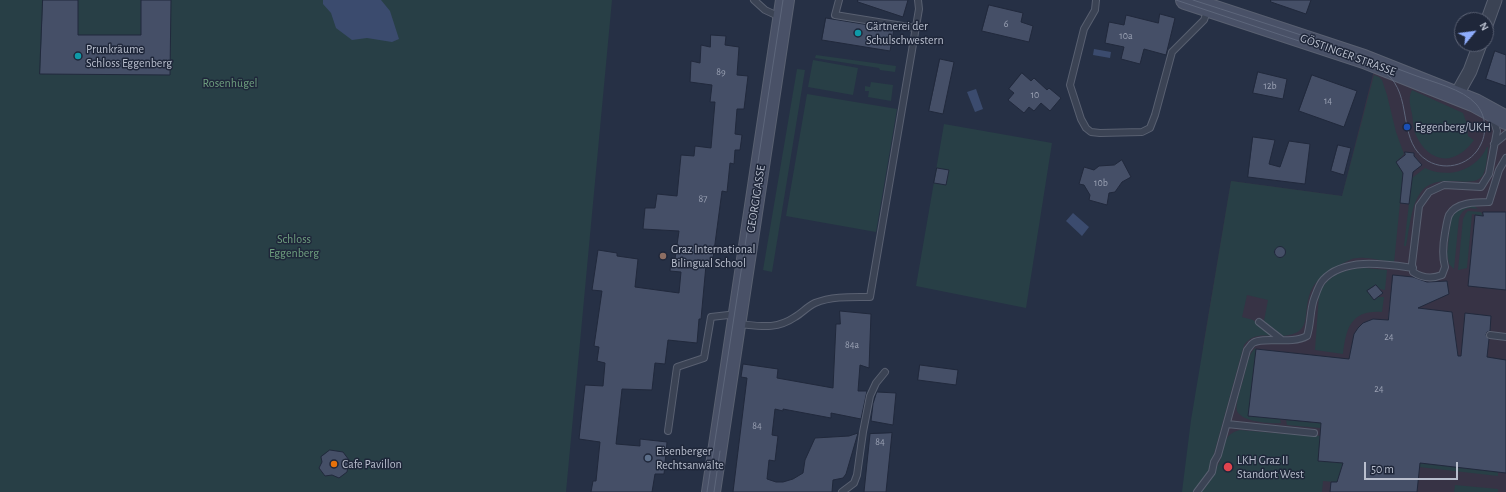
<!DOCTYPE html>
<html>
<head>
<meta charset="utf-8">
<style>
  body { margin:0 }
  #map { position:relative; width:1506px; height:492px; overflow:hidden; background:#263045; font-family:"Alegreya Sans",sans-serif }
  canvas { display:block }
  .north { position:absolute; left:1454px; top:12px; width:40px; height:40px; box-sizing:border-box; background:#1f273a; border:1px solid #5c6375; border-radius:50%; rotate:61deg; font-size:11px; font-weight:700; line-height:16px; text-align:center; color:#b8becd }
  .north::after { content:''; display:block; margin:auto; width:14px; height:18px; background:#8fadfc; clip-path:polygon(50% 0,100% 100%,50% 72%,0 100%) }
  .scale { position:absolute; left:1364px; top:462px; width:94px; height:18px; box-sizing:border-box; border:2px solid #b8becd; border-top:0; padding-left:5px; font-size:12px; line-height:14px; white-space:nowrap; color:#b8becd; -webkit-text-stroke:3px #1f273a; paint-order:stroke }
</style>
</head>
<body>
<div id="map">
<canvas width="1506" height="492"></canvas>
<div class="north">N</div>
<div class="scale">50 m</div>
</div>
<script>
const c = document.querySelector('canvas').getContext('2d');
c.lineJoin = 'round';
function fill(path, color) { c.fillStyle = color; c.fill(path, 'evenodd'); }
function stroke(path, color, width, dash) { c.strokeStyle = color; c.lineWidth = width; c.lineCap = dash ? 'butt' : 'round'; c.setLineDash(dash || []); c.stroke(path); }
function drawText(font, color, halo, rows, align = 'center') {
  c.font = font + ' "Alegreya Sans",sans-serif'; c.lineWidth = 3; c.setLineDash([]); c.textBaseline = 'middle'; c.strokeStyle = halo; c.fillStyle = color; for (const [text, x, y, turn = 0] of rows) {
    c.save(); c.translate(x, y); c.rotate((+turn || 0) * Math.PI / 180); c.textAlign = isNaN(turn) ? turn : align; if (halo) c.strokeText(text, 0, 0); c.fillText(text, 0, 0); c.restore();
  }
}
fill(new Path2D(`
  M1374,70L1506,126V492H1184L1204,341L1231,181L1342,196Z`), '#373345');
fill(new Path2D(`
  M0,0H612L566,492H0Z
  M816,55L896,66L895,72L880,70L879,68L815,58Z
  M813,60L858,68L853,95L808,87Z
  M797,69L805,70L772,272L763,270Z
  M1374,75L1379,77L1382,80L1387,95L1396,132L1404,154L1396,162L1403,173L1394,263C1382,261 1370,257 1358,258C1351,258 1344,263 1338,266C1325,272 1313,282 1309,296C1303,317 1312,333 1283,336L1264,321L1268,300L1247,295L1242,317L1253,320L1272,336C1260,335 1252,335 1244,345L1209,472L1194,492H1182L1191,420L1231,181L1342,196Z
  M871,82L893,85L891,101L868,97L869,91H865V86L870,87Z
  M1412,90L1463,113L1467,124L1468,136L1474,140C1455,167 1428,164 1415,133C1413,127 1413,120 1412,114C1410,105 1408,98 1412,90Z
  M807,94L897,109L876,232L786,216Z
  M944,124L1052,143L1026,308L916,286Z
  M1487,147H1488C1487,156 1487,167 1483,175C1473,191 1438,170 1421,192C1411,204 1409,231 1406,246H1404L1412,178L1425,168C1448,179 1476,171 1487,147Z
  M1464,206H1474L1478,209C1468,207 1463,208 1459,218L1454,269L1449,264L1447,254L1451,218L1458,210Z
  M1468,211L1481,212L1483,216L1472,214L1467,268L1458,270L1463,219L1466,213Z
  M1365,268L1387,270L1385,290L1380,289L1376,285L1367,291L1374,300L1378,297H1384L1382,312C1351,310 1346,328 1343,354L1315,350L1319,295C1327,274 1345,269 1365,268Z
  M1255,348L1256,349L1248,416L1280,419L1281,423C1271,424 1242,422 1237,411C1235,404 1242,384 1244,377C1246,368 1248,355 1255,348Z
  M1286,420L1328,424V426L1320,428L1287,425Z
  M1240,430L1286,434V432L1320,436L1318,461L1355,464L1348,483L1323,481L1322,492H1199C1206,483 1214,473 1219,463C1226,449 1220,435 1240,430Z
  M1420,463L1498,472V476L1419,467Z
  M1455,485L1498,489V492H1454Z`), '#283f46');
fill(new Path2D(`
  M323,0H381L390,11L399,39L392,42L367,38L352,40L336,28L331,13L323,4Z
  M1094,49L1111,52L1110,58L1093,55Z
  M976,89L983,109L975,112L967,92Z
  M1073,213L1089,227L1082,236L1066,221Z`), '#3b4b6e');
const building = new Path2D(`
  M43,0H78V35H141V0H171L170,75L40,74Z
  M858,0H908L903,17L858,2Z
  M1271,0H1311L1306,14L1271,2Z
  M989,5L1023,13L1021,22L1033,26L1029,42L982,31Z
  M1160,14L1175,18L1166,55L1144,49L1140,64L1121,59L1124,47L1105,43L1109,22L1124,25L1126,15L1158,23Z
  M826,18L894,29L890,51L822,40Z
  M711,35L726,36L725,45L739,47L737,75L748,76L744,109H737L735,134L742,135L740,150H735L734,164L730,163L727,192L722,191L712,266L706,265L701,319H699L697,343L668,340L665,364L655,363L652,390L622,389L616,444L640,446V439L667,442L664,474H655L652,492H591L593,481H596L600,442L579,439L585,385L603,386L605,363L597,361L599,347L594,346L602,291L592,290L598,250L617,253V256L638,259L635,287L679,293L681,272L670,271L671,258L675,259L679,231L643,229L645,208H655L657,194L677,196L681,155L694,156L695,146L711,148L715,102H710L712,85L690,82L691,61L700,63L701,45L710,47Z
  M1495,51L1506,55V86L1486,79Z
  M940,59L954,62L943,114L929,111Z
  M1258,72L1287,79L1283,99L1253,93Z
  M1022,73L1031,81L1034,78L1047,90L1049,88L1061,98L1050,111L1041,103L1034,111L1029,107L1024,113L1008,100L1014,93L1009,89Z
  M1312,75L1357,91L1344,127L1299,111Z
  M1253,137L1275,140L1269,164L1280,167L1289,141L1310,144L1305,184L1248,177Z
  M1338,145L1351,148L1344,175L1331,171Z
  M1405,152L1414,153V156L1422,165L1413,172L1409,204L1400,203L1403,173L1396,162L1405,155Z
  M1122,160L1131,177L1122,182L1115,192L1109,193L1107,205L1089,200L1090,195L1084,185L1079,184L1084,167L1094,170L1099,166L1114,165Z
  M937,168L949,170L946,185L934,183Z
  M1483,212H1506V290L1468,286L1475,215L1483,216Z
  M1274.5 252a5.5 5.5 0 1 1 11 0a5.5 5.5 0 1 1-11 0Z
  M1393,275L1413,277L1427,282L1447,281L1449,294L1418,308L1452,312L1458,356H1461L1465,313L1491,316L1490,331L1487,332L1486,335L1489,339L1487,357L1506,360V473L1420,463L1417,492H1330L1331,482H1337L1343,463L1318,461L1321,423L1248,416L1256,349L1349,359L1354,334L1358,328L1363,323L1373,319L1388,320Z
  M1376,285L1383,293L1374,300L1367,291Z
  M840,311L871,314L869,368L860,365L858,391H867L861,419L831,413V418L783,409V411L775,409L772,435L778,436L775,461L769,460L767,479L776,482H783L793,479L803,473L805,460L815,438L849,436L858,433L846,474L843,478L833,480L832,492H733L747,378L741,377L743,364L778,369L777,378L833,388L836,324H840Z
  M920,365L958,370L956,385L918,380Z
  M877,392L896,393L893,425L871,421L873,404Z
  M892,433L886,492H864L870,434Z
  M330,450L343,452L349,460L347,472L339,478L332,475L325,476L319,468L322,462L321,457Z`);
fill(building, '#454f67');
stroke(building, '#21293c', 1);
const service = new Path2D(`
  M754,0L765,10L780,17
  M839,0L835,15L915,28
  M1096,0L1095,10L1084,29L1070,85L1081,119L1086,128L1091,132L1100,133L1142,132L1150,128L1155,115L1172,52L1204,20L1208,9
  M1493,118L1497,131L1489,174L1481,187L1444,185L1429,192L1419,206L1412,264L1413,272C1422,278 1432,279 1442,275L1445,267C1442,256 1443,244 1445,233C1446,228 1447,220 1449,215C1456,202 1476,202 1489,202L1499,170L1506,158
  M1494,144L1506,134
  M1259,322L1282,340
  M738,324C760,326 776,330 795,317C802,313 808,306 815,303C832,296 852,297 870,297L919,9L918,0
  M1490,335L1506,337
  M1227,424L1314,433
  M668,431L677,367L704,358L711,317L737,314
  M842,492L854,483L857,475L863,432L870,396L876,383L885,372
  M1197,492L1212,472L1214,462L1218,455L1247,350C1249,348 1251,344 1253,343C1264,336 1291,345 1307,336C1311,324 1310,310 1314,299C1316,294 1319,284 1323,280C1344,257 1385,264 1413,268`);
const minor = new Path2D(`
  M1486,25L1495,0
  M1456,96L1470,71L1480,44`);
const secondary = new Path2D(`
  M1185,0L1364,59L1475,103L1506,120
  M711,492L785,0`);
stroke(service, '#596071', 8);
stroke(minor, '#596071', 15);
stroke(secondary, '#596071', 20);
stroke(service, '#3b4354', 6);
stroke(minor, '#3b4354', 13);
stroke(secondary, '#495167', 18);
stroke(new Path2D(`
  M1176,0L1368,64C1376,68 1385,71 1391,78C1412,102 1398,143 1428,161C1447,172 1472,164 1481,144C1487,132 1486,115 1476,104C1463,89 1432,82 1414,75C1341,47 1267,24 1193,0
  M707,492L783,0
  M714,492L720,451`), '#5d667b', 1);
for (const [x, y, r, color] of [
  [858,33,4,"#0f9aa8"],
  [78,56,4,"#0f9aa8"],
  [1407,127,4,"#1a4fb4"],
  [663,256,4,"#8d6e63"],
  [648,458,4,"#5c6f8a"],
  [334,464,4,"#e8710a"],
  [1228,467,5,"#e0444e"]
]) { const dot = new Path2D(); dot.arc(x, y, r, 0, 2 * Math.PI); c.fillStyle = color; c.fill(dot); stroke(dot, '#1f273a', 1.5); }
drawText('10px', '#9ba2b4', null, [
  ["6",1006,24],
  ["10a",1126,36],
  ["89",721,72],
  ["12b",1270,86],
  ["10",1035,95],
  ["14",1328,101],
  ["10b",1101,183],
  ["87",703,199],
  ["24",1389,337],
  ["84a",852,345],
  ["24",1379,389],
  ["84",757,426],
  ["84",880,442]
]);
drawText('12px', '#b8becd', '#1f273a', [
  ["Gärtnerei der",866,26],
  ["Schulschwestern",866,40],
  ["Prunkräume",86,49],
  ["Schloss Eggenberg",86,63],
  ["Eggenberg/UKH",1415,127],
  ["Graz International",671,249],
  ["Bilingual School",671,263],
  ["Eisenberger",656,451],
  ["Rechtsanwälte",656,465],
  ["LKH Graz II",1237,460],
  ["Standort West",1237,474],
  ["Cafe Pavillon",342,464]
], 'left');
drawText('12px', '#b8becd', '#1f273a', [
  ["GÖSTINGER STRASSE",1348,55,20],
  ["GEORGIGASSE",756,199,-81]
]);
drawText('12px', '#6f9f7f', '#1f273a', [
  ["Rosenhügel",230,83],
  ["Schloss",294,239],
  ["Eggenberg",294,253]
]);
</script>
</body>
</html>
